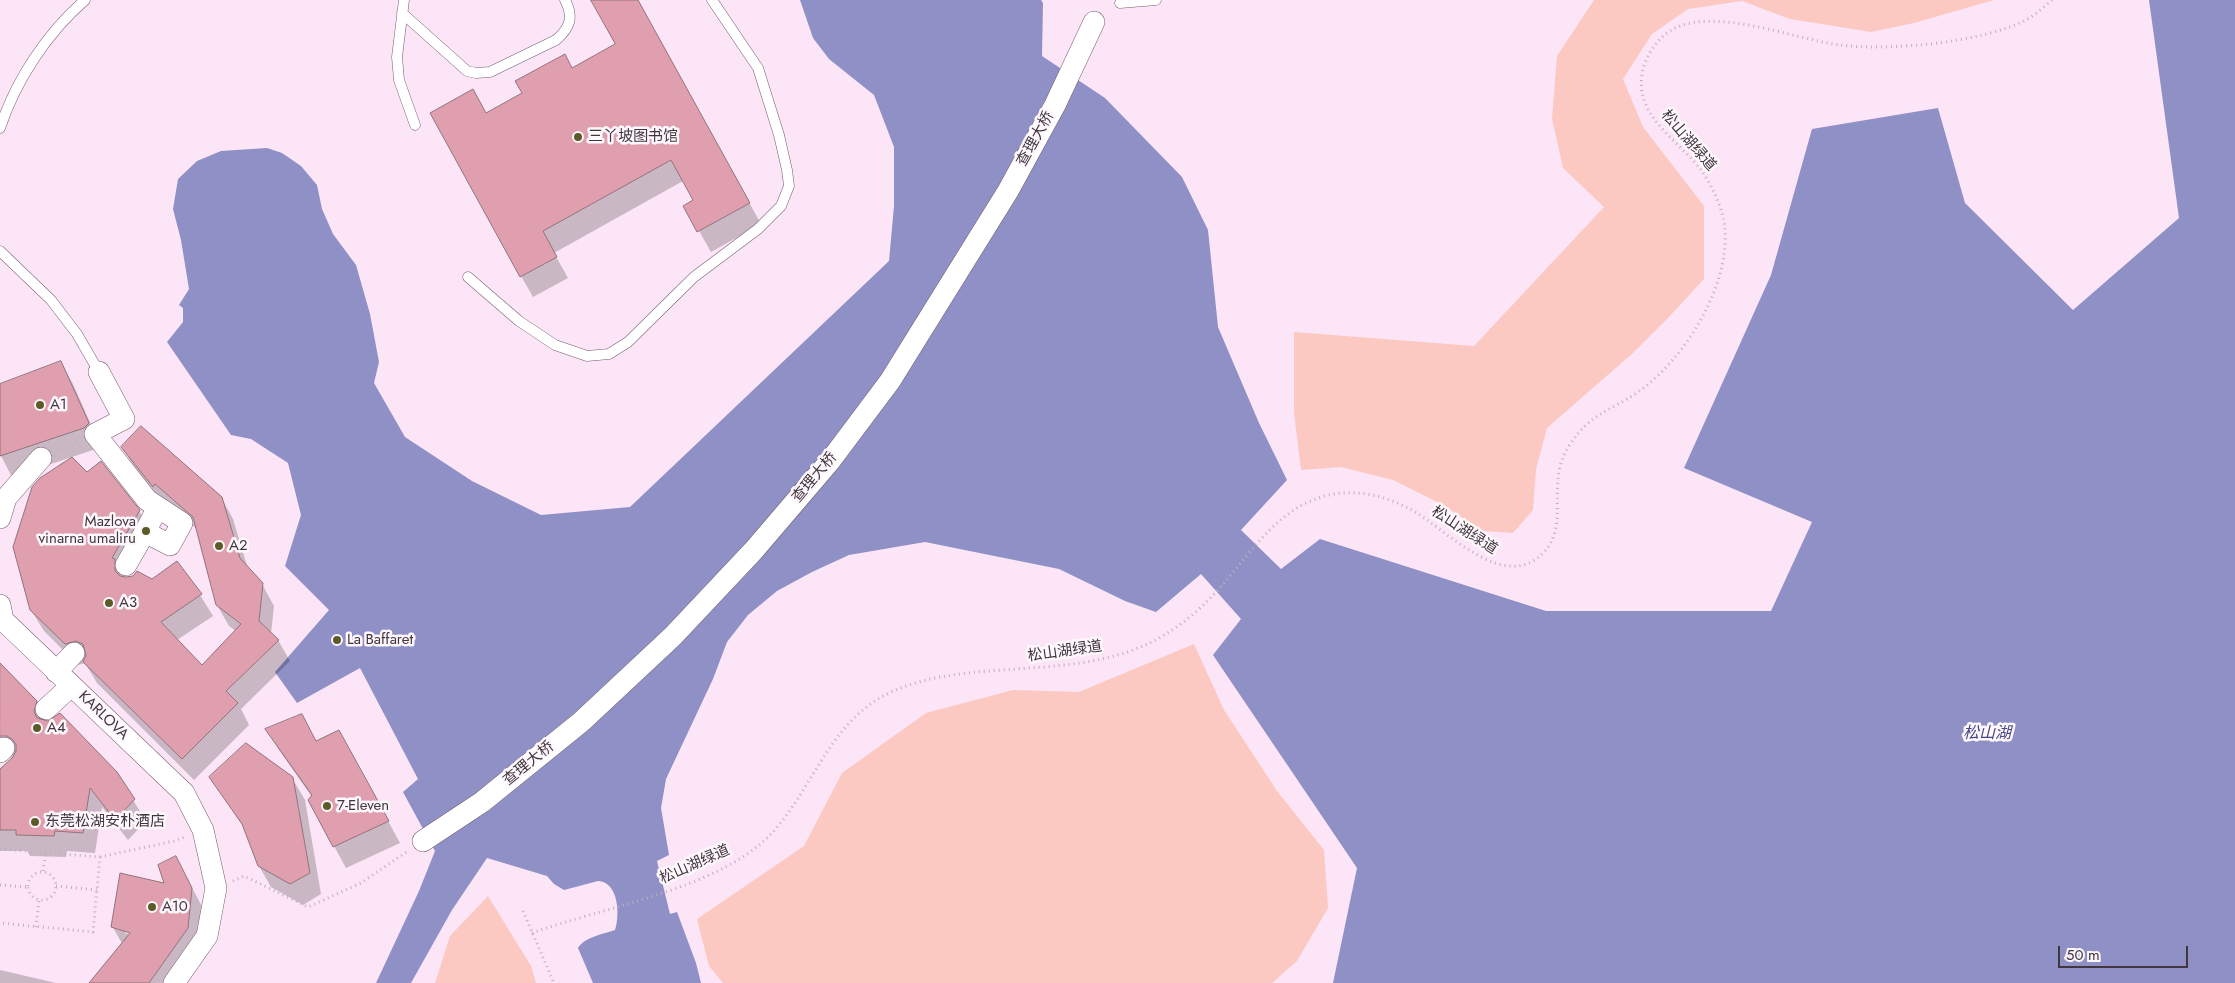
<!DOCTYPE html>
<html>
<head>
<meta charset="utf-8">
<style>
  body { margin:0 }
  #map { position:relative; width:2235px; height:983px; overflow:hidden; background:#fce5f6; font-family:Jost,sans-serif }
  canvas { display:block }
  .scale { position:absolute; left:2058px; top:946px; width:130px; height:22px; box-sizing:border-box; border:2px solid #41363e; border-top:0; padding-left:6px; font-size:15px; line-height:18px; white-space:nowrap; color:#41363e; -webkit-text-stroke:4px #fef8fc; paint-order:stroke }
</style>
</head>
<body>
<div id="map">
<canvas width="2235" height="983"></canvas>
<div class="scale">50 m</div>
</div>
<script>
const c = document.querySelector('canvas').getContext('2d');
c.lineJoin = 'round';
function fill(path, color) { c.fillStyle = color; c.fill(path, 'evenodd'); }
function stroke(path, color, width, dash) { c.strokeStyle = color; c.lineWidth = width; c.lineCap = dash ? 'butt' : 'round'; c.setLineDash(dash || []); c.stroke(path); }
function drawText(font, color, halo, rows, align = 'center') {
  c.font = font + ' Jost,"Noto Sans SC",sans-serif'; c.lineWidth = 5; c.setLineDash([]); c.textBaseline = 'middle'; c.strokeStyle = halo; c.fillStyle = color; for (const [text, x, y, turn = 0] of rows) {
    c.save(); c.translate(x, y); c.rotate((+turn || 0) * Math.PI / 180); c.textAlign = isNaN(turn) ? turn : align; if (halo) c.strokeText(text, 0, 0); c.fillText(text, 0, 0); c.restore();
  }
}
fill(new Path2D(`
  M1594,0H1994L1914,23L1871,32L1790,19L1742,1L1688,9L1652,34L1623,79L1643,127L1704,206V279L1669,317L1633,353L1547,428L1536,469L1533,510L1513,533L1483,531L1443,505L1393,480L1341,467L1301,470L1294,413V332L1474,346L1604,207L1563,168L1552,119L1557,56Z
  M1194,644L1224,710L1277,791L1324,850L1328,908L1297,961L1272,983H723L709,966L697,919L804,846L842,773L926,713L1013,690L1079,692Z
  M488,896L531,966L536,983H435L450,936Z`), '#fbc9c1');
fill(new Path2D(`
  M800,0H1041L1043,3L1042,56L1105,98L1182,177L1208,230L1218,327L1259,423L1287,480L1241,530L1281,569L1320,539L1546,611H1771L1812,522L1684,468L1771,275L1812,129L1938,108L1965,203L2073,310L2179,218L2149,0H2235V983H1333L1357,868L1213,655L1241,619L1201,574L1156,612L1125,601L1059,569L925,542L849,555L812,572L777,591L748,615L727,642L713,679L666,779L661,808L669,855L657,861L670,914L677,912L696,963L701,983H593L578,948C585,937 603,934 615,930C620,916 619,882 598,881L564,890L554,884L547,876L487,858L452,910L411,983H376L419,891L435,851L403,792L418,779L360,668L297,703L275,672L329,610L285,566L301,515L288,463L251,439L231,435L167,342L183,322V308L179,305L189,289L181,240L173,209L178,179L197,161L221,151L267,148L282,153L301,166L317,185L322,209L333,234L356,265L370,314L379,362L374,383L405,437L472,481L541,515L630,507L889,261L894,206V147L874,95L829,59L813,38Z`), '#8e90c6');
fill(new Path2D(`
  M592,0H637L761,224L711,252L685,206L694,201L683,181L554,253L568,278L533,297L521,276L486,114L617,45Z
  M61,363L73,384L100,445L96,449L12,477L0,454V385Z
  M122,447L221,497L233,519L248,569L262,584L274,606L271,634L278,640L290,661L241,709L249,725L194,780L97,683L85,663L78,665L44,631L31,610L87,473L139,511L151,532L124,578L152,580L200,595L213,616L177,640L202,666L236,631L229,626L217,605L198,530L167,504L166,507L135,468Z
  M0,665L36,701L48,723L133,800L146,821L128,840L102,807L95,853L67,851L66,857L30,856L27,851H0V771L14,756L8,759L0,751Z
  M267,730L351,753L400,843L346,868L309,800L312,797L279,750Z
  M210,777L292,778L305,800L321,894L303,905L271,887L259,866L247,832Z
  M176,858L204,910L200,949L176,983H91L123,945L112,926L165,885ZM125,930L137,934L136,936L125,933Z
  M0,970L56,983H0Z`), '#0003');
const building = new Path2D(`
  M591,0H638L750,203L697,232L683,206L693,200L671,160L543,231L557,257L520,277L430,113L473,89L486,113L522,93L515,81L565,54L572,68L615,44Z
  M61,361L89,423L84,428L0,456V384Z
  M141,426L222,497L240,558L263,583L259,621L279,640L226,691L238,703L182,759L83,662L86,655L83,644L76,641L65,644L30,610L13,547L32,487L40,478L72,457L87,472L101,461L140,510L112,558L115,559V571L120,576L126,577L133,576L137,571L152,579L177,561L202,594L161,622L202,665L241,624L216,605L193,517L155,484L153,487L121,447Z
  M0,663L37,701L34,711L37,718L48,721L60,713L117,772L135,799L115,820L90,788L83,833L55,831L54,836L16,835V830H0V769L13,757L16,751V744L12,739L7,736H0Z
  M302,714L316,741L339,730L389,821L333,847L308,800L312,795L265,729Z
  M246,743L293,777L310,873L290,884L258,866L242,824L209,777Z
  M176,856L192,888L188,928L149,983H89L130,933L111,927L120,873L164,883L158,865Z`);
fill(building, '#df9faf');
stroke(building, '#92737b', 1);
const lane = new Path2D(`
  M404,0L397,57L399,80L415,125
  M1120,3L1156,0
  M402,13L457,62L467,71L476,73L490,72L556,40C570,28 574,17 565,0
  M0,128C16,80 47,33 85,0
  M0,251L51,300L77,334L99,372
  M468,277L519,321L555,345L587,356L609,354L628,342L694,277L758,229L781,206L789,186L787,170L779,135L758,68L712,0`);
const street = new Path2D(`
  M99,372L124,419L95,434L147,500L182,523L170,545L145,532L158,507
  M0,518L6,498L41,458
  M126,565L145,532
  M0,605L3,620L184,793L203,830L216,888L207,936L174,983
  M56,672L74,653
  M46,709L71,686
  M0,752L4,748
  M423,841L482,802L581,722L673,636L754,550L830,461L890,381L1008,191L1055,105L1094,22`);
stroke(lane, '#755d6f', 11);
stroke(street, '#755d6f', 22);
stroke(new Path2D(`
  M58,451L79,441
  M0,849L100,857L93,932L0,923
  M100,857L174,841L187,836
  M43,871L46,852
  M28 886a14 14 0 1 1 28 0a14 14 0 1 1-28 0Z
  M233,881L244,876L308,907L361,883L408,851
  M0,885L27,887
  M56,886L97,890
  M523,911L554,983
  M36,927L39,900
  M532,933C601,908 716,889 768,837C810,795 825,732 878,699C950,656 1058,681 1138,648C1169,636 1195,615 1218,590C1245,560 1268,523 1304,504C1340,486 1376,491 1410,509C1447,529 1505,596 1545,551C1570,522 1545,482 1569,446C1590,413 1609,412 1638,392C1683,361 1729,288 1725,231C1724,211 1713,187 1701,170C1677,138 1632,116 1643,69C1647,55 1655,42 1667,33C1707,3 1793,39 1840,45C1889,51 1981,43 2026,20C2035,15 2044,7 2052,0`), '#c1aebc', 3, [1, 4]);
stroke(lane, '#fff', 10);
stroke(street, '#fff', 21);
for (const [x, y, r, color] of [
  [578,137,5,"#5c5b28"],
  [40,405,5,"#5c5b28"],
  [146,531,5,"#5c5b28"],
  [219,546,5,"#5c5b28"],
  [109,603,5,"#5c5b28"],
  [337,640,5,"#5c5b28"],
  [37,728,5,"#5c5b28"],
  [327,806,5,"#5c5b28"],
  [35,822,5,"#5c5b28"],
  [152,907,5,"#5c5b28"]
]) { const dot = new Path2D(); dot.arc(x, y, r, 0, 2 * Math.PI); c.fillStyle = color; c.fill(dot); stroke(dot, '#fef8fc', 2); }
drawText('15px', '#41363e', '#fef8fc', [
  ["三丫坡图书馆",588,137],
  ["A1",50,405],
  ["Mazlova",136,522,"right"],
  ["vinarna umaliru",136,539,"right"],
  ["A2",229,546],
  ["A3",119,603],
  ["La Baffaret",347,640],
  ["A4",47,728],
  ["7-Eleven",337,806],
  ["东莞松湖安朴酒店",45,822],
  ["A10",162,907]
], 'left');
drawText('15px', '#41363e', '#fef8fc', [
  ["查理大桥",1036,139,-61],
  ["松山湖绿道",1688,141,49],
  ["查理大桥",815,478,-50],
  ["松山湖绿道",1464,531,33],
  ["松山湖绿道",1065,652,-8],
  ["KARLOVA",103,716,44],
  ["查理大桥",529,764,-39],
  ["松山湖绿道",695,865,-24]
]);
drawText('italic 16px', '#48468a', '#fef8fc', [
  ["松山湖",1987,734]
]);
</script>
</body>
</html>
